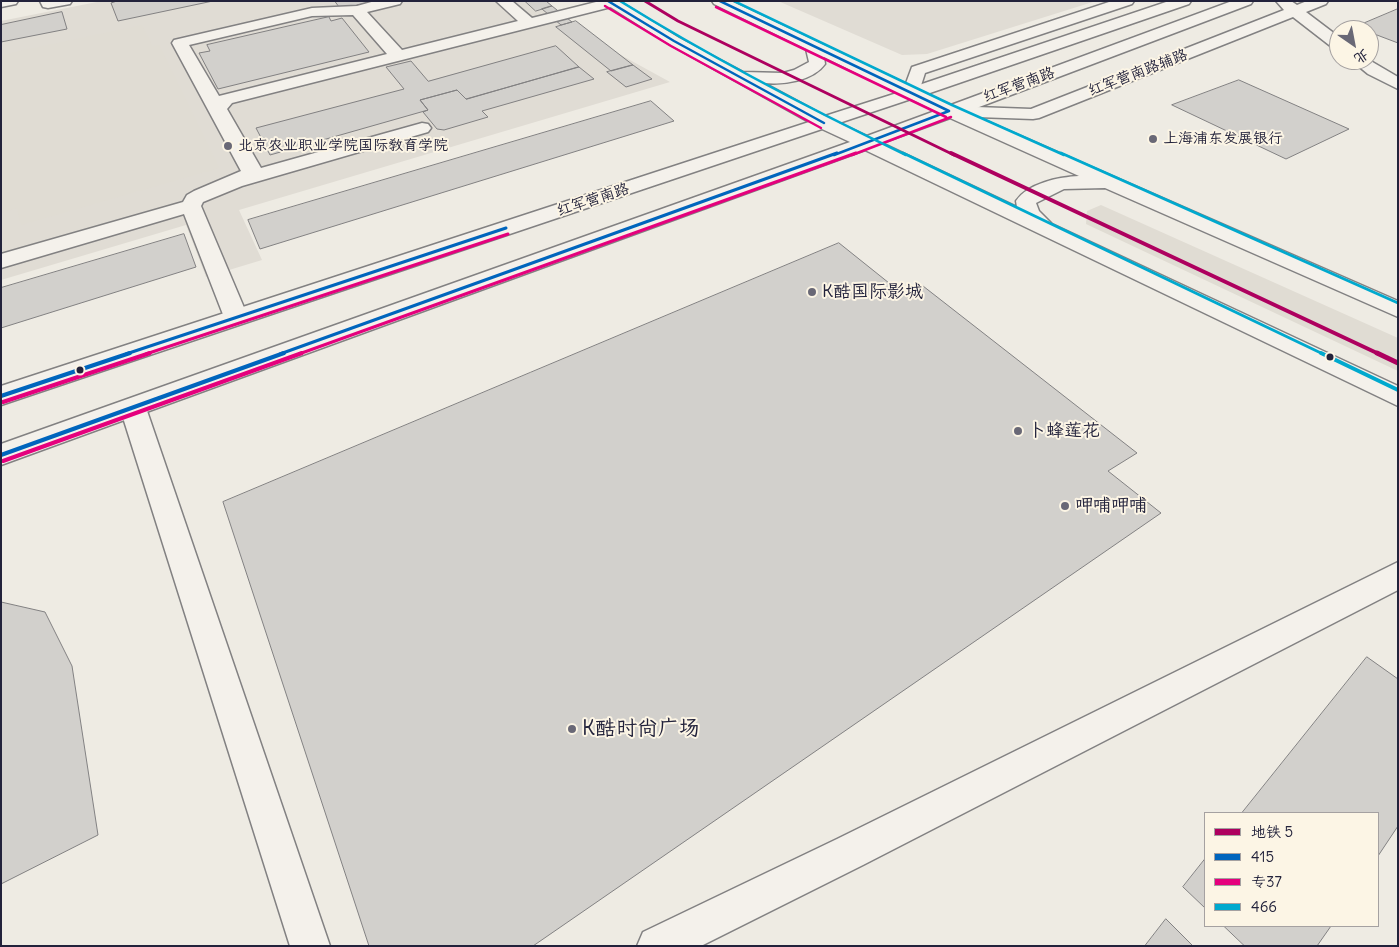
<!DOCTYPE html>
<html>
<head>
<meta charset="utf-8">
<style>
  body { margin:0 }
  #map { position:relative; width:1399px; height:947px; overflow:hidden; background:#eeebe3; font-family:Delius,"LXGW WenKai TC",sans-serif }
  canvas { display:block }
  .frame { position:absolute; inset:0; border:2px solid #22223b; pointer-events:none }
  .legend { position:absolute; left:1204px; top:812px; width:175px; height:115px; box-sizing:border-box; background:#fcf5e5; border:1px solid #a5a1a1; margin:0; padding:6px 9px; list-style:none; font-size:15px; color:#22223b }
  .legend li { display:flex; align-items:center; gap:10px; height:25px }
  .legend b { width:25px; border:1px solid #a5a1a1 }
  .north { position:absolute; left:1329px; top:20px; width:50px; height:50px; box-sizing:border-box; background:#fcf5e5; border:1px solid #a5a1a1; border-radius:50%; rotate:147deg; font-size:14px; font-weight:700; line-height:20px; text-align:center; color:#22223b }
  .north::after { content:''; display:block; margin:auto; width:18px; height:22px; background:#696876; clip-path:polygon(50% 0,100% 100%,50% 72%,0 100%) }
</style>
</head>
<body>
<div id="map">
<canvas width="1399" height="947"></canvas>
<div class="frame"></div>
<ul class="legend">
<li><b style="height:6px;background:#ae005f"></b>地铁 5</li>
<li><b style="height:6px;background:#0065bd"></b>415</li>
<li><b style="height:6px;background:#e5007d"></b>专37</li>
<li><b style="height:6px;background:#00a9ce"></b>466</li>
</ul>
<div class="north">北</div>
</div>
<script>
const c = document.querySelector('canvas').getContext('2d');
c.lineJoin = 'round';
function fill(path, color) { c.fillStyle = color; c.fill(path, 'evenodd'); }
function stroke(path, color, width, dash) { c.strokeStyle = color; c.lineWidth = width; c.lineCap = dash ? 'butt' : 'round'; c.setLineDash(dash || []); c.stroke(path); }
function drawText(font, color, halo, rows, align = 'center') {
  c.font = font + ' Delius,"LXGW WenKai TC",sans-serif'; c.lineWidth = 4; c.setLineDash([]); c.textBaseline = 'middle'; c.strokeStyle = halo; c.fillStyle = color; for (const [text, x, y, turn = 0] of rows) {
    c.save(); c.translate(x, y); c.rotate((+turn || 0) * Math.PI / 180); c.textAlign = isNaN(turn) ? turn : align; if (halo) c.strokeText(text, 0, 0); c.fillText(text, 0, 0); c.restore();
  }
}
fill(new Path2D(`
  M102,1H546L572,22L619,54L670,82L239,210L262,260L206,277L186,225L1,280V21Z
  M778,1H1096L927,54L902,55Z`), '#e0dcd4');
fill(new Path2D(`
  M142,25L152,46L159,45L219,168L21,225L17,208L1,213V55Z
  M1101,205L1398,338V371L1086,224L1087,211Z`), '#e0dcd3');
const building = new Path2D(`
  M213,1L118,21L111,3L117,1Z
  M335,1H375L341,9Z
  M525,1H546L552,6L536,11Z
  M552,6L572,22L561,25L542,9Z
  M1398,9V43L1369,32V30L1355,27Z
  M62,12L67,29L1,42V25Z
  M329,17L331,21L342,18L369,52L218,89L199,53L210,51L207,45Z
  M576,21L633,65L611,71L556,27Z
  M556,46L579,67L466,99L457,90L420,100L428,110L270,155L256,128L404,89L386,67L411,61L428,81Z
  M633,65L652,79L626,87L607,72Z
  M579,67L594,79L482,111L488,117L444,130L437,129L423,112L428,110L420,100L457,90L466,99Z
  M1239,80L1349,129L1286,159L1172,105Z
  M651,101L674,121L260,249L248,220Z
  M184,234L196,267L1,328V288Z
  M839,243L904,295L923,286L1137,453L1108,471L1161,513L533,946H369L223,502Z
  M1,602L45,612L72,666L98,835L1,884Z
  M1367,657L1398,679V826L1378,856V813H1242Z
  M1205,859V908L1183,887Z
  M1166,919L1193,946H1145Z
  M1224,926H1331L1317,946H1245Z`);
fill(building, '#d2d0cc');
stroke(building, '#828182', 1);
const minor = new Path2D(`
  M1,1H18L16,4L1,7Z
  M40,1H72L70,4L48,8L43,7Z
  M375,1H402L400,4L367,12L402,50L518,21L496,1H512L532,18L600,1H616L617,3L615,6L232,103L227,109L261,168L422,123L428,124L431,128L428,132L242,186L203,202L201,206L248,317L244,322L236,325L228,322L224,317L184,214L1,268V254L183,202L187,195L194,191L241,171L172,43L174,40L312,8L357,6ZM353,15L387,54L219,96L189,45L312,16Z
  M1112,1H1134L1132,4L925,73L917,98H905L902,94L912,67Z
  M1276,1H1291L1297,5L1307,1H1328L1326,4L1306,12L1339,37V50L1333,48L1293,17L1039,118L1033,119L949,116L943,115L940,111L943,107L949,106L1031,109L1284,10Z
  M1351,60H1369L1398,77V89L1368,74Z
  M133,399L142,401L146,408L330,946H290L120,408L124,401Z
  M1398,562V590L863,865L701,946H637L643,932L837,839Z`);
const major = new Path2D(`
  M601,1H619L679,38L743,72L783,73L794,70L809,62L806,49L714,4L712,1H731L913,87L1169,1H1191L1189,4L927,94L951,105L1232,1H1253L1251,4L966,112L1398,301V317L1105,188L1064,189L1036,203L1039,211L1052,224L1398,386V406L865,150L1,465V444L850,142L822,129L1,405V386L809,122L669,44ZM824,57L897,93L825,116L764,83C783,85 813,81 825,64ZM911,99L935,111L867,136L839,123ZM950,118L1079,176C1059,177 1028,183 1016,201L1017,207L882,143Z`);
stroke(minor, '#828182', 3);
stroke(major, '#828182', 3);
fill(minor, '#f4f1eb');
fill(major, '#f4f1eb');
stroke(new Path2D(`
  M608,1L674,41L824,123
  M720,1L949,111
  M834,155L949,111`), '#0065bd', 2.5);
stroke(new Path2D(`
  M126,354L506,228
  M280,354L837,153`), '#0065bd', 3);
stroke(new Path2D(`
  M1,396L130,353
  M1,455L284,353`), '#0065bd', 4);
stroke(new Path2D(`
  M605,6L671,46L821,128
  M716,7L946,117
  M852,155L951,117`), '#e5007d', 2.5);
stroke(new Path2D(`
  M146,354L508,234
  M299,354L856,153`), '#e5007d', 3);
stroke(new Path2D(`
  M3,402L150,353
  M3,461L302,353`), '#e5007d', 4);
stroke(new Path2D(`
  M620,1C712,58 808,108 906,155
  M734,1L952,105L1064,155`), '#00a9ce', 2.5);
stroke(new Path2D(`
  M903,153L1323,354
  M1061,153L1398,303`), '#00a9ce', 3);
stroke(new Path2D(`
  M1321,353L1398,390`), '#00a9ce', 4);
stroke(new Path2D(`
  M645,1L678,21L954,155`), '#ae005f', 3);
stroke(new Path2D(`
  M951,153L1379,354`), '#ae005f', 4);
stroke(new Path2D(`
  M1377,353L1398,363`), '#ae005f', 5);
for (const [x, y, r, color] of [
  [1153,139,5,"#696876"],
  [228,146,5,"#696876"],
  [812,292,5,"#696876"],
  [1330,357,4.5,"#22223b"],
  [80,370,4.5,"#22223b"],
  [1018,431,5,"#696876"],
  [1065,506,5,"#696876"],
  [572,729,5,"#696876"]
]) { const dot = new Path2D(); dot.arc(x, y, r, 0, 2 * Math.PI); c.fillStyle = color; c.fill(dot); stroke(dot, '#fcf5e5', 2); }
drawText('15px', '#22223b', '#fcf5e5', [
  ["红军营南路辅路",1138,73,-21],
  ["红军营南路",1019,85,-20],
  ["红军营南路",593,200,-18]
]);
drawText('15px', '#22223b', '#fcf5e5', [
  ["上海浦东发展银行",1163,139],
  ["北京农业职业学院国际教育学院",238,146]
], 'left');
drawText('18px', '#22223b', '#fcf5e5', [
  ["K酷国际影城",822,292],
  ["卜蜂莲花",1028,431],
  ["呷哺呷哺",1075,506]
], 'left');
drawText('21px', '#22223b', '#fcf5e5', [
  ["K酷时尚广场",582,729]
], 'left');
</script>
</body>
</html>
